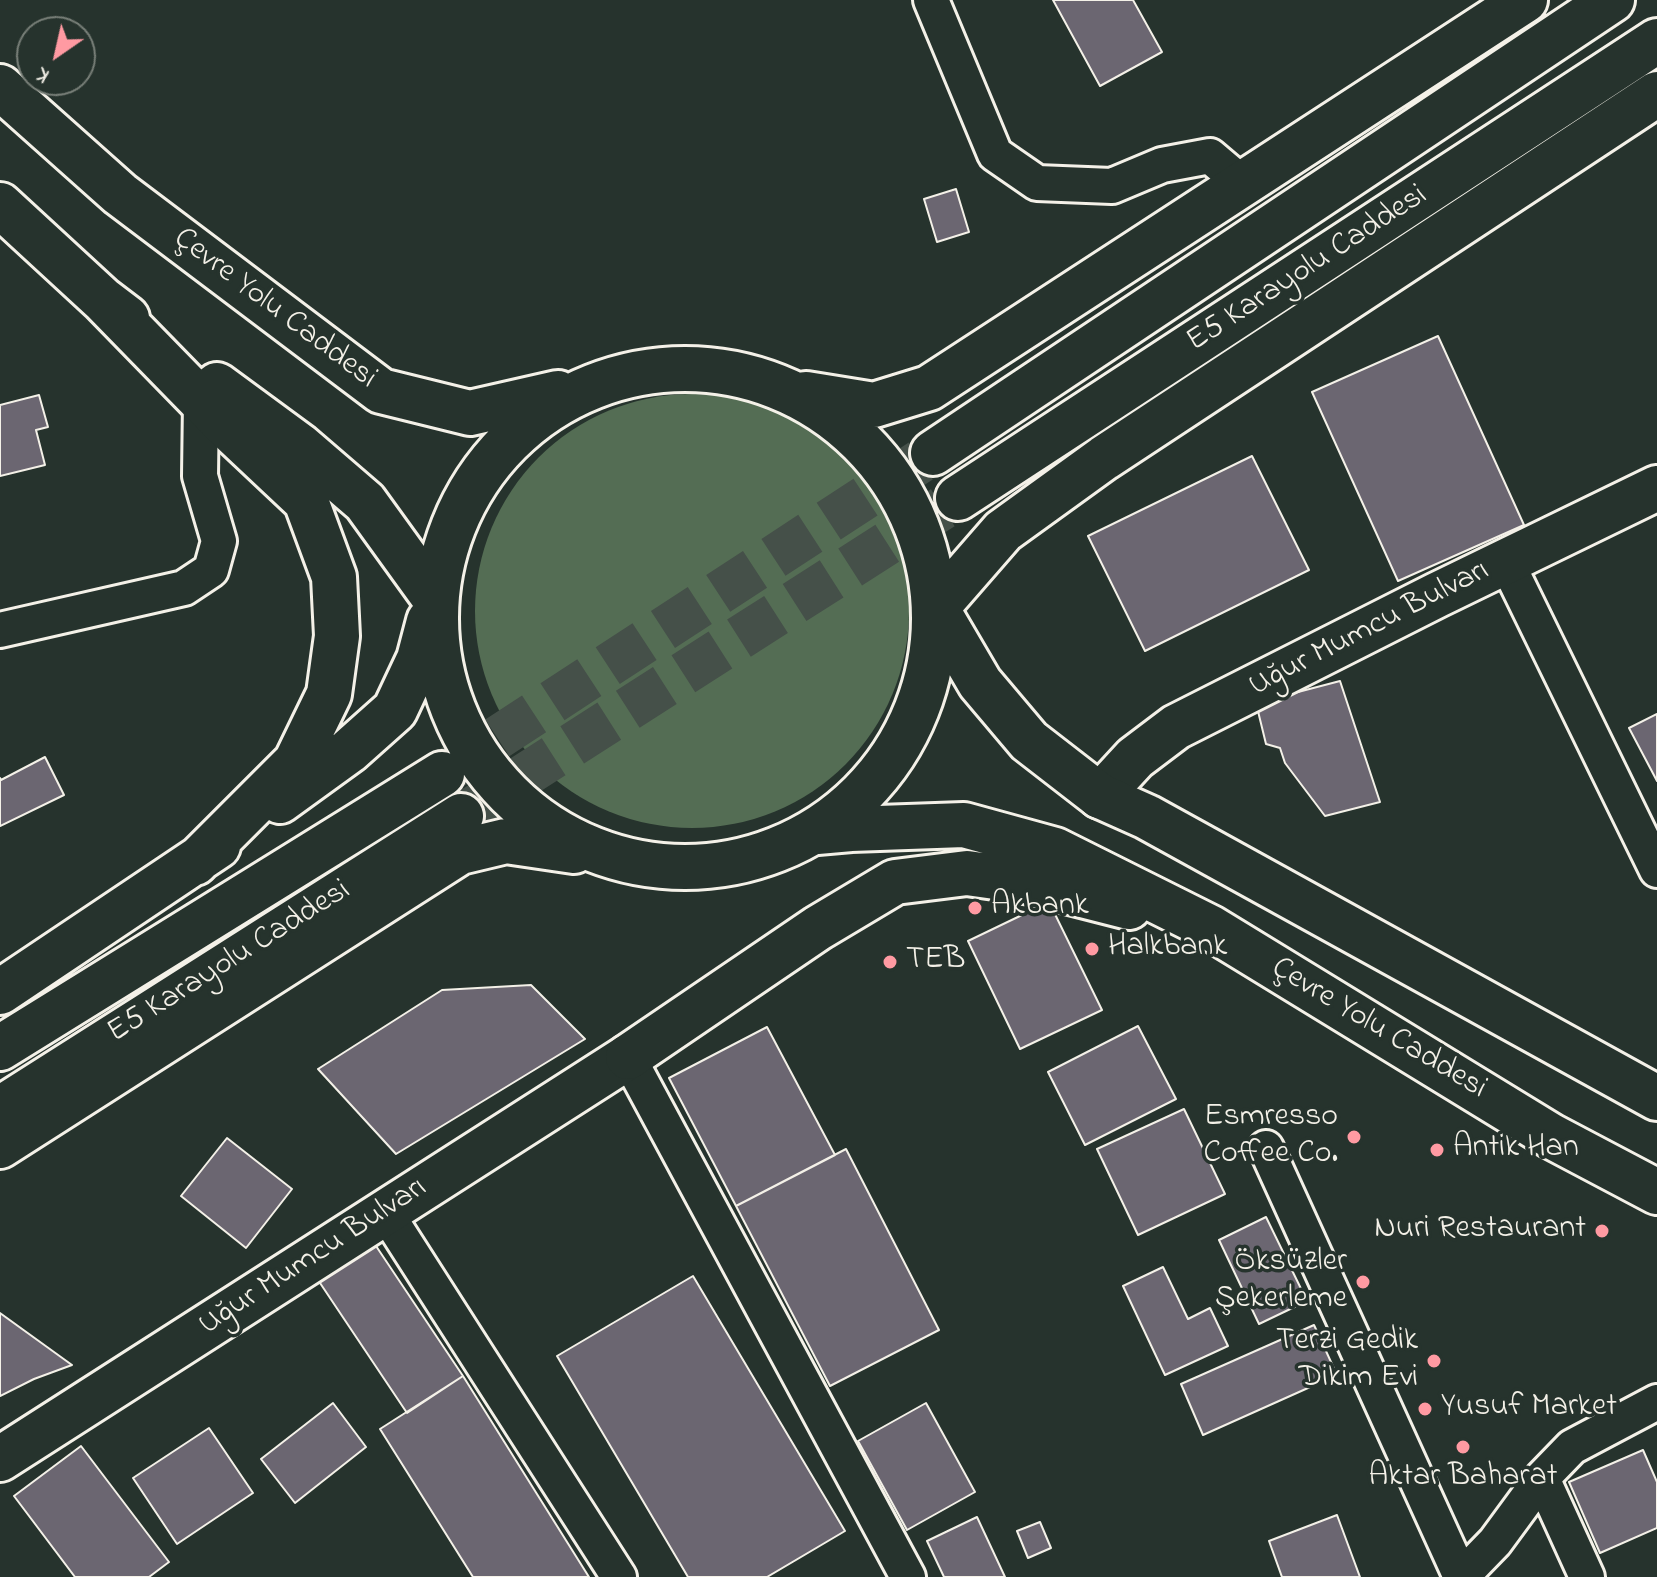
<!DOCTYPE html>
<html>
<head>
<meta charset="utf-8">
<style>
  body { margin:0 }
  #map { position:relative; width:1657px; height:1577px; overflow:hidden; background:#26332d; font-family:"Indie Flower",sans-serif }
  canvas { display:block }
  .north { position:absolute; left:16px; top:16px; width:80px; height:80px; box-sizing:border-box; background:#26332d; border:2px solid #787f78; border-radius:50%; rotate:214deg; font-size:22px; font-weight:700; line-height:32px; text-align:center; color:#f4f1e8 }
  .north::after { content:''; display:block; margin:auto; width:28px; height:36px; background:#ff9aa2; clip-path:polygon(50% 0,100% 100%,50% 72%,0 100%) }
</style>
</head>
<body>
<div id="map">
<canvas width="1657" height="1577"></canvas>
<div class="north">K</div>
</div>
<script>
const c = document.querySelector('canvas').getContext('2d');
c.lineJoin = 'round';
function fill(path, color) { c.fillStyle = color; c.fill(path, 'evenodd'); }
function stroke(path, color, width, dash) { c.strokeStyle = color; c.lineWidth = width; c.lineCap = dash ? 'butt' : 'round'; c.setLineDash(dash || []); c.stroke(path); }
function drawText(font, color, halo, rows, align = 'center') {
  c.font = font + ' "Indie Flower",sans-serif'; c.lineWidth = 7; c.setLineDash([]); c.textBaseline = 'middle'; c.strokeStyle = halo; c.fillStyle = color; for (const [text, x, y, turn = 0] of rows) {
    c.save(); c.translate(x, y); c.rotate((+turn || 0) * Math.PI / 180); c.textAlign = isNaN(turn) ? turn : align; if (halo) c.strokeText(text, 0, 0); c.fillText(text, 0, 0); c.restore();
  }
}
fill(new Path2D(`
  M475 611a217 217 0 1 1 434 0a217 217 0 1 1-434 0Z`), '#546d54');
const building = new Path2D(`
  M1053,0H1133L1162,52L1100,86Z
  M956,189L969,232L937,242L924,199Z
  M1438,336L1524,525L1398,581L1312,392Z
  M39,395L48,427L36,430L45,465L0,476V405Z
  M1252,456L1309,570L1145,651L1088,536Z
  M1340,681L1380,802L1325,816L1285,763L1280,748L1266,744L1256,703Z
  M1657,714V781L1629,728Z
  M45,757L64,795L0,826V778L1,780Z
  M1049,902L1102,1010L1020,1049L968,941Z
  M531,985L585,1039L396,1154L318,1069L442,990Z
  M1138,1026L1176,1099L1085,1145L1048,1072Z
  M767,1027L835,1155L736,1206L669,1078Z
  M1184,1109L1225,1194L1138,1235L1097,1149Z
  M227,1138L292,1189L246,1248L181,1196Z
  M846,1149L939,1330L830,1386L736,1206Z
  M1266,1217L1307,1301L1259,1324L1219,1240Z
  M370,1237L463,1376L407,1413L314,1274Z
  M1163,1267L1188,1319L1210,1308L1228,1346L1165,1375L1123,1286Z
  M693,1276L845,1531L767,1577H688L557,1356Z
  M0,1313L72,1365L34,1379L0,1396Z
  M1314,1325L1337,1375L1203,1435L1181,1384Z
  M463,1376L589,1577H473L380,1429Z
  M333,1403L366,1447L295,1503L261,1459Z
  M926,1403L975,1492L907,1530L858,1441Z
  M209,1428L253,1493L177,1544L133,1478Z
  M81,1446L169,1562L149,1577H75L14,1496Z
  M1643,1450L1657,1482V1528L1600,1553L1569,1482Z
  M1337,1515L1360,1577H1282L1269,1541Z
  M977,1517L1005,1577H944L927,1541Z
  M1040,1522L1051,1548L1028,1558L1017,1531Z`);
fill(building, '#6b6671');
stroke(building, '#f4f1e8', 2);
stroke(new Path2D(`
  M442,774L933,453
  M461,816L958,498`), '#455049', 44, [44, 22]);
const minor = new Path2D(`
  M931,0L995,154L1037,183L1112,186L1162,165L1210,156L1243,184
  M1506,561L1657,870
  M0,630L184,588L211,570L219,541L200,476L201,401
  M628,1057L908,1577
  M1266,1148L1461,1577
  M386,1213L619,1577
  M1542,1478L1587,1577
  M1461,1577L1495,1542L1542,1478L1572,1447L1657,1402`);
const tertiary = new Path2D(`
  M1100,796L1135,758L1176,727L1437,595L1657,488
  M0,1459L628,1057`);
const trunk = new Path2D(`
  M0,87L120,194L381,391L470,413L558,393
  M0,205L102,299L127,318
  M102,299L222,422L306,501L334,577L337,636L329,694L296,762L195,863
  M436 618a249 249 0 1 1 498 0a249 249 0 1 1-498 0Z
  M217,385L300,446L365,502L435,599
  M806,394L874,405L929,388L1525,0
  M933,453L1612,0
  M958,498L1657,41
  M936,608L1003,531L1104,458L1657,94
  M936,608L980,683L1029,741L1100,796L1147,817L1657,1098
  M280,801L349,751L395,710L419,659L429,621
  M817,832L851,829L964,825L1055,850L1211,928L1551,1136L1657,1192
  M0,992L218,846
  M0,1048L442,774
  M628,1057L818,928L895,882L967,873L1031,882L1129,907
  M0,1109L461,816
  M0,1146L460,852L506,841L574,851`);
stroke(minor, '#f4f1e8', 40);
stroke(tertiary, '#f4f1e8', 50);
stroke(trunk, '#f4f1e8', 50);
stroke(minor, '#26332d', 34);
stroke(tertiary, '#26332d', 44);
stroke(trunk, '#26332d', 44);
for (const [x, y, r, color] of [
  [975,908,8,"#ff9aa2"],
  [1092,949,8,"#ff9aa2"],
  [890,962,8,"#ff9aa2"],
  [1354,1137,8,"#ff9aa2"],
  [1437,1150,8,"#ff9aa2"],
  [1602,1231,8,"#ff9aa2"],
  [1363,1282,8,"#ff9aa2"],
  [1434,1361,8,"#ff9aa2"],
  [1425,1409,8,"#ff9aa2"],
  [1463,1447,8,"#ff9aa2"]
]) { const dot = new Path2D(); dot.arc(x, y, r, 0, 2 * Math.PI); c.fillStyle = color; c.fill(dot); stroke(dot, '#26332d', 3); }
drawText('32px', '#f4f1e8', '#26332d', [
  ["E5 Karayolu Caddesi",1308,270,-33],
  ["Çevre Yolu Caddesi",274,310,37],
  ["Uğur Mumcu Bulvarı",1370,630,-27],
  ["E5 Karayolu Caddesi",230,963,-32],
  ["Çevre Yolu Caddesi",1378,1030,31],
  ["Uğur Mumcu Bulvarı",314,1258,-33]
]);
drawText('32px', '#f4f1e8', '#26332d', [
  ["Akbank",991,908],
  ["Halkbank",1108,949],
  ["TEB",906,962],
  ["Esmresso",1338,1119,"right"],
  ["Coffee Co.",1338,1156,"right"],
  ["Antik Han",1453,1150],
  ["Nuri Restaurant",1586,1231,"right"],
  ["Öksüzler",1347,1264,"right"],
  ["Şekerleme",1347,1301,"right"],
  ["Terzi Gedik",1418,1343,"right"],
  ["Dikim Evi",1418,1380,"right"],
  ["Yusuf Market",1441,1409],
  ["Aktar Baharat",1463,1479,"center"]
], 'left');
</script>
</body>
</html>
